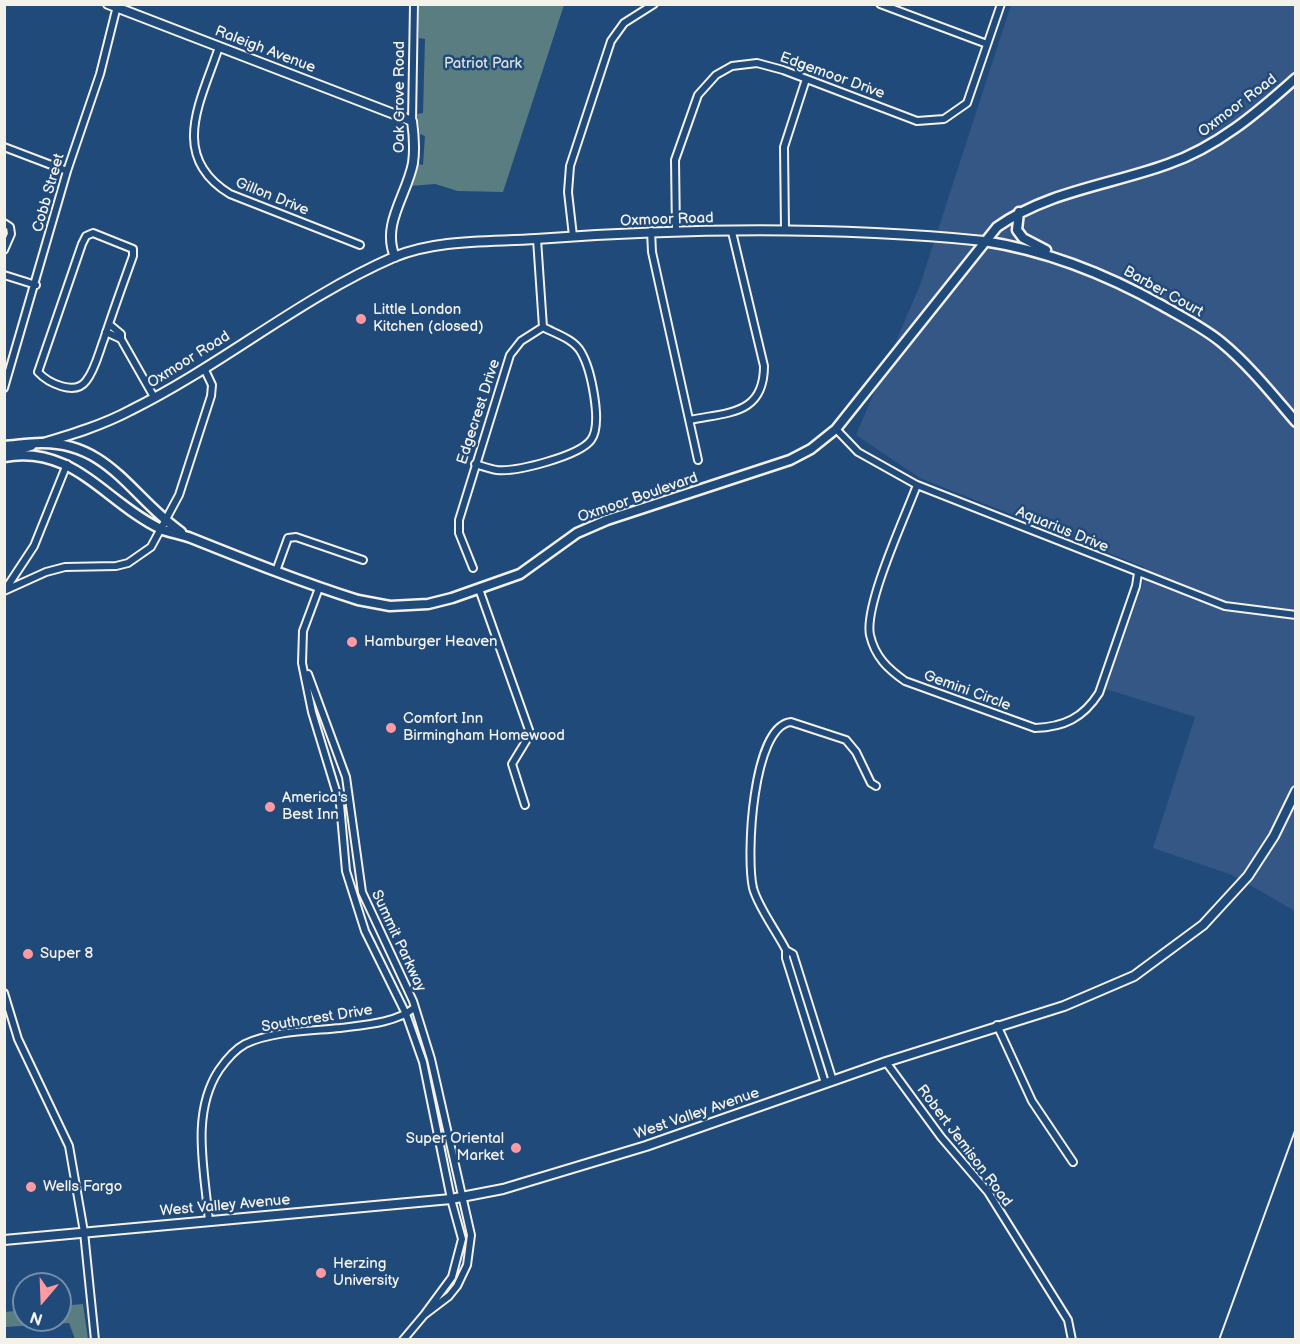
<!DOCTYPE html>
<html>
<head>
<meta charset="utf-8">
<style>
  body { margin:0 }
  #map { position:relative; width:1300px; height:1344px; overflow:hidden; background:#1f4a7a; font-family:"Balsamiq Sans",sans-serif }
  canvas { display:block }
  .frame { position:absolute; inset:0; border:6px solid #f4f1e8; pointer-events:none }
  .north { position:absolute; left:12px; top:1272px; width:60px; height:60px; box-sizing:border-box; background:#1f4a7a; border:2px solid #748da6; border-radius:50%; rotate:199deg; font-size:16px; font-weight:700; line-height:24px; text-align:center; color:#f4f1e8 }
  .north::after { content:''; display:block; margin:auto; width:21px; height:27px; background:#ff9aa2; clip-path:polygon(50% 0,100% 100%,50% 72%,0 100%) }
</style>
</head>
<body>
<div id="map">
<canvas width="1300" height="1344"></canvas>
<div class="frame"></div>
<div class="north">N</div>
</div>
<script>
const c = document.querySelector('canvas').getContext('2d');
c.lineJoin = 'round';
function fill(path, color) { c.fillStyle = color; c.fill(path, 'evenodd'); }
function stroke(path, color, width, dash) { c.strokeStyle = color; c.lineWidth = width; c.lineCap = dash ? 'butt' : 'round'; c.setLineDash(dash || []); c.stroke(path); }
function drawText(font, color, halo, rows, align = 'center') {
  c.font = font + ' "Balsamiq Sans",sans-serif'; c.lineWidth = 5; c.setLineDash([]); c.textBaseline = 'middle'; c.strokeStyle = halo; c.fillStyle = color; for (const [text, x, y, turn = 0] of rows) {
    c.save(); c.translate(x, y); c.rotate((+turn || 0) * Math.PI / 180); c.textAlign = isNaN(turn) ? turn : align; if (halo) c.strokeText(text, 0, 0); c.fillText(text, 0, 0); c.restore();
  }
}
fill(new Path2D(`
  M1011,5H1295V911L1232,875L1153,848L1195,717L1106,689L1143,583L1144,567L920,478L856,435L920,285Z`), '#345786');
fill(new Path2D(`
  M419,5H564L503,192L458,191L435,184L410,186L418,164L423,165L425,136L420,134L417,114L423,113L425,39L419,38Z
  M83,1304L88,1339H75L69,1323L5,1327V1312L24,1310V1320H60V1306Z`), '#5a7d82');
const minor = new Path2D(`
  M880,4L987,44
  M219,47C201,101 168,156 230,194L360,245
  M412,121L414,4
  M4,147L67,171
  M4,223L10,227L11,234L4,250
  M785,229L784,147L806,79
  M651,231L652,252L698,460
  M676,231L675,160L698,95L716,75L732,66L757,63L783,70L917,121L944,119L967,103L1001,4
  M93,233L133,249V256C123,284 113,311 104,339C99,352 95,370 86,381C75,396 48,383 38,372L82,244L86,236Z
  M573,236L568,192L570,166L611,41L624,23L654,4
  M537,239L543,327
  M4,275L36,285
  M109,324L121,334V339L154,397
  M106,332L121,339
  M4,388L67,171L100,74L117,6
  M690,420C728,412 764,415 764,366L732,232
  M836,429L858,452L917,485L1225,606L1296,615
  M475,464C482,466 490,469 497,470C517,472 579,456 591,440C603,424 591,369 581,352C574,339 556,334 543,327
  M917,485C905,517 864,605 870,635C875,657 888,669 905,681L1035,728C1064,727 1083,718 1099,693L1136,586L1138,573
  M473,568L459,533V520L510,355L521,341L543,327
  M276,571L288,538L296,537L363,560
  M319,588L303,631L302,663L312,712L340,804L346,871L365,931L406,1014L423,1062L451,1199L462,1239L452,1277L424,1315
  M479,589L529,730L526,741L512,764L525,805
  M5,590L34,546L67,464
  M4,591L46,572L65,567L116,566L128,563L151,547L179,495L211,396L212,385L204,368
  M308,674L346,777L362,892L413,1001L431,1059L471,1235L467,1265L457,1286L449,1296L424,1315L403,1340
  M786,950V958L825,1083
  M4,993L18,1039L69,1146L84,1232L95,1340
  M997,1025L1032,1101L1073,1162
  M886,1062L941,1137L988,1192L1068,1320L1072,1340
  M833,1081L793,954L786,950C777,932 758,907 753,888C746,857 752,726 791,722L846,740L856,752L871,783L876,786
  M209,1222C205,1172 190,1114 219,1070C226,1060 234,1050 245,1044C272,1031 310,1031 340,1028C363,1025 396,1023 414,1008`);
const tertiary = new Path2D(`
  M108,4L412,121C414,135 415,149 413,163C407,195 381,224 395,257
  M43,443C73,434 103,425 131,410C222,365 300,298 394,257C437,239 490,242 536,239C685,228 835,226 984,241
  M4,454L31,446
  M4,1240L451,1199L503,1189L646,1146L886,1062L1064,1006L1134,976L1203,925L1248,876L1274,836L1296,791`);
const secondary = new Path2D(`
  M1019,212L1017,230L1023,238L1046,250
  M984,241C1049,251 1106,274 1163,306C1182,317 1204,328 1221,342C1249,365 1272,394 1296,422
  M4,446C17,445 29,443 41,443C109,442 132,498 181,532
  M4,457C73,444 105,502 161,529C170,533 181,534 191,538C246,560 301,582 358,600L390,606L428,604L452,598L520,574L577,533L607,520L790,460L811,449L836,429L997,227C1048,191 1110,185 1168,164C1217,147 1257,113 1296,78`);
stroke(minor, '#f4f1e8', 10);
stroke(tertiary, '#f4f1e8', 12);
stroke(secondary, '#f4f1e8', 13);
stroke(minor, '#1f4a7a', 6);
stroke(tertiary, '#1f4a7a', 8);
stroke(secondary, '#1f4a7a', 8);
stroke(new Path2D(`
  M1219,1340L1296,1128`), '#f4f1e8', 2);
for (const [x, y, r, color] of [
  [361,319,6,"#ff9aa2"],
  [352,642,6,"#ff9aa2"],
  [391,728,6,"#ff9aa2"],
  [270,807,6,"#ff9aa2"],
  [28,954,6,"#ff9aa2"],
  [516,1148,6,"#ff9aa2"],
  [31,1187,6,"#ff9aa2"],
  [321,1273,6,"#ff9aa2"]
]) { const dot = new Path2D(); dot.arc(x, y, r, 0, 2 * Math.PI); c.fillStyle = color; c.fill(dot); stroke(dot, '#1f4a7a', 2); }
drawText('15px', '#f4f1e8', '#1f4a7a', [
  ["Raleigh Avenue",265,50,21],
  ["Edgemoor Drive",832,76,20],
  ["Oak Grove Road",400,97,-90],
  ["Oxmoor Road",1238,106,-37],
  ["Cobb Street",49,193,-74],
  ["Gillon Drive",272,197,22],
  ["Oxmoor Road",667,220,-2],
  ["Barber Court",1163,292,29],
  ["Oxmoor Road",189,360,-32],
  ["Edgecrest Drive",479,412,-72],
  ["Oxmoor Boulevard",638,498,-19],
  ["Aquarius Drive",1062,530,22],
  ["Gemini Circle",967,691,20],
  ["Summit Parkway",398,941,65],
  ["Southcrest Drive",317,1019,-9],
  ["West Valley Avenue",697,1114,-19],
  ["Robert Jemison Road",964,1146,53],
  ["West Valley Avenue",225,1206,-5]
]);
drawText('15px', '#dde0d9', '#1f4a7a', [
  ["Patriot Park",483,64]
]);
drawText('15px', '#f4f1e8', '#1f4a7a', [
  ["Little London",373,310],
  ["Kitchen (closed)",373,327],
  ["Hamburger Heaven",364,642],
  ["Comfort Inn",403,719],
  ["Birmingham Homewood",403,736],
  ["America's",282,798],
  ["Best Inn",282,815],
  ["Super 8",40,954],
  ["Super Oriental",504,1139,"right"],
  ["Market",504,1156,"right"],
  ["Wells Fargo",43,1187],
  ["Herzing",333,1264],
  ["University",333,1281]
], 'left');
</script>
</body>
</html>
